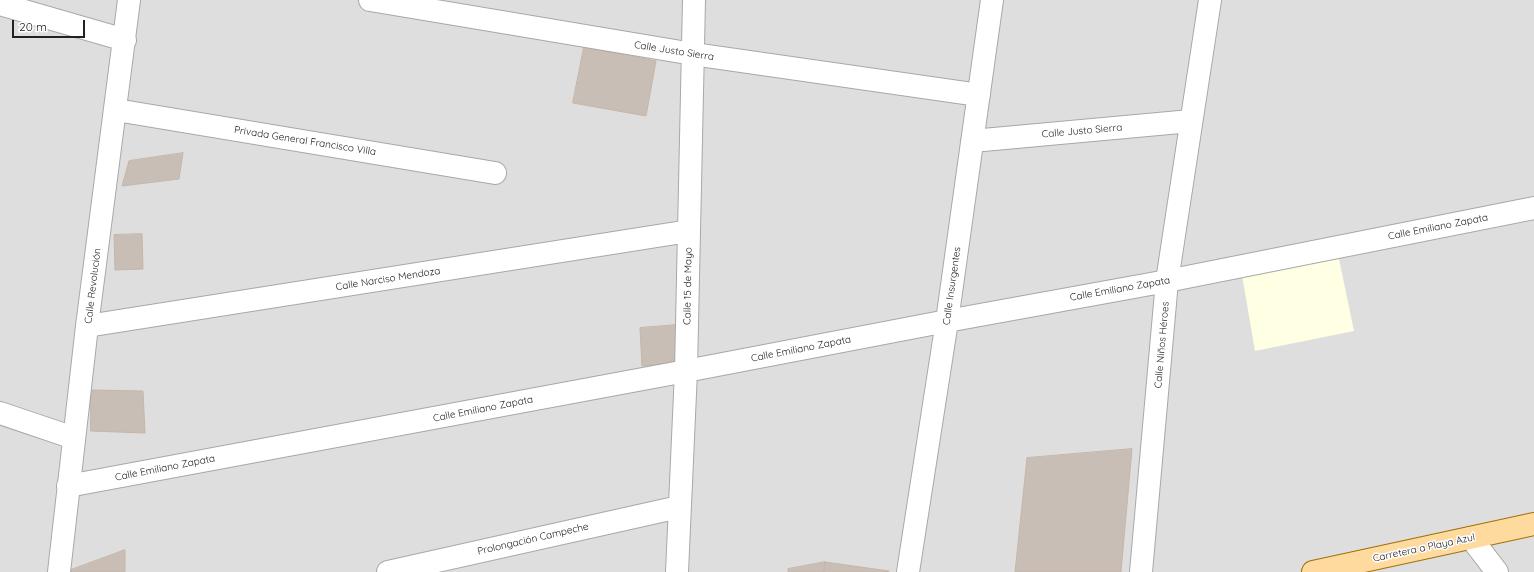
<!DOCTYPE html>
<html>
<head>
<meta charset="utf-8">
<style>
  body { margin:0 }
  #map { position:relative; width:1534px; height:572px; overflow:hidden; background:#f2efe7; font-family:Quicksand,sans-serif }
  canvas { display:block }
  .scale { position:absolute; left:12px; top:20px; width:73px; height:18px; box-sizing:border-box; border:2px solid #212121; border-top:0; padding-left:5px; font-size:12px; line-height:14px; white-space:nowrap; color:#212121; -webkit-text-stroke:3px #fff; paint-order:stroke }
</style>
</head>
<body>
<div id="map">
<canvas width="1534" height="572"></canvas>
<div class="scale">20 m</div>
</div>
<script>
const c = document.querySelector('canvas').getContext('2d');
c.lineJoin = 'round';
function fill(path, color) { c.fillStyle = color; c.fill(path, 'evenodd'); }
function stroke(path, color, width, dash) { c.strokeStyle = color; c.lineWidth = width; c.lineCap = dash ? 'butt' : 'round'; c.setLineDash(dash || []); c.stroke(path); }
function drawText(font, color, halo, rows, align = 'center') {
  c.font = font + ' Quicksand,sans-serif'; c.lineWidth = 3; c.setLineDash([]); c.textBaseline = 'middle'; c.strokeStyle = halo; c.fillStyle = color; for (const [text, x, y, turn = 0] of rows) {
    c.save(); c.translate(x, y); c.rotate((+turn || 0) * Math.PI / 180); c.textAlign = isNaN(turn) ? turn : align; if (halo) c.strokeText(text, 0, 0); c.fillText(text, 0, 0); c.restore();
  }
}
fill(new Path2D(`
  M0,0H1534V572H0Z`), '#dfdede');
fill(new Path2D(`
  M1338,254L1354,331L1255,351L1242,275Z`), '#feffe3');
const building = new Path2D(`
  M584,47L656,61L646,116L573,103Z
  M183,153L179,179L122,186L129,161Z
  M142,234L143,269L115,270L114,235Z
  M676,325V363L642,366L640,328Z
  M91,390L143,391L145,433L91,431Z
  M1132,449L1121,572H1015L1027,458Z
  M125,550V572H71V570Z
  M825,562L889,571V572H824Z
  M825,562L824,572H788V569Z`);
fill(building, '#c8beb6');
stroke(building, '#c6b6a8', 1);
const minor = new Path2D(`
  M370,0L693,54L979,95
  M0,4L125,40
  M116,110L495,173
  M972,141L1191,121
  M87,326L689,231
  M0,413L74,438
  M68,486L686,371L947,321L1167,281L1534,208
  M1471,538L1497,572
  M59,572L87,326L129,0
  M388,572L679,507
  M677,572L686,371L694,0
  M908,572L947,321L992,0
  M1141,572L1167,281L1210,0`);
const major = new Path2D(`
  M1313,572L1534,524`);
stroke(minor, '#a8a8a8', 24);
stroke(major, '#9e7000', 24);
stroke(minor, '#fff', 22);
stroke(major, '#ffda9f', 22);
drawText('10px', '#212121', '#fff', [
  ["Calle Justo Sierra",674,51,9],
  ["Calle Justo Sierra",1082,131,-5],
  ["Privada General Francisco Villa",305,141,9],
  ["Calle Emiliano Zapata",1438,227,-11],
  ["Calle Narciso Mendoza",388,279,-9],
  ["Calle Revolución",93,286,-83],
  ["Calle 15 de Mayo",688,286,-89],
  ["Calle Insurgentes",952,286,-82],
  ["Calle Emiliano Zapata",1120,289,-10],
  ["Calle Niños Héroes",1162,345,-85],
  ["Calle Emiliano Zapata",801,349,-11],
  ["Calle Emiliano Zapata",483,409,-11],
  ["Calle Emiliano Zapata",165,468,-11],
  ["Prolongación Campeche",533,539,-13],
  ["Carretera a Playa Azul",1424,548,-12]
]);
</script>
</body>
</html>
